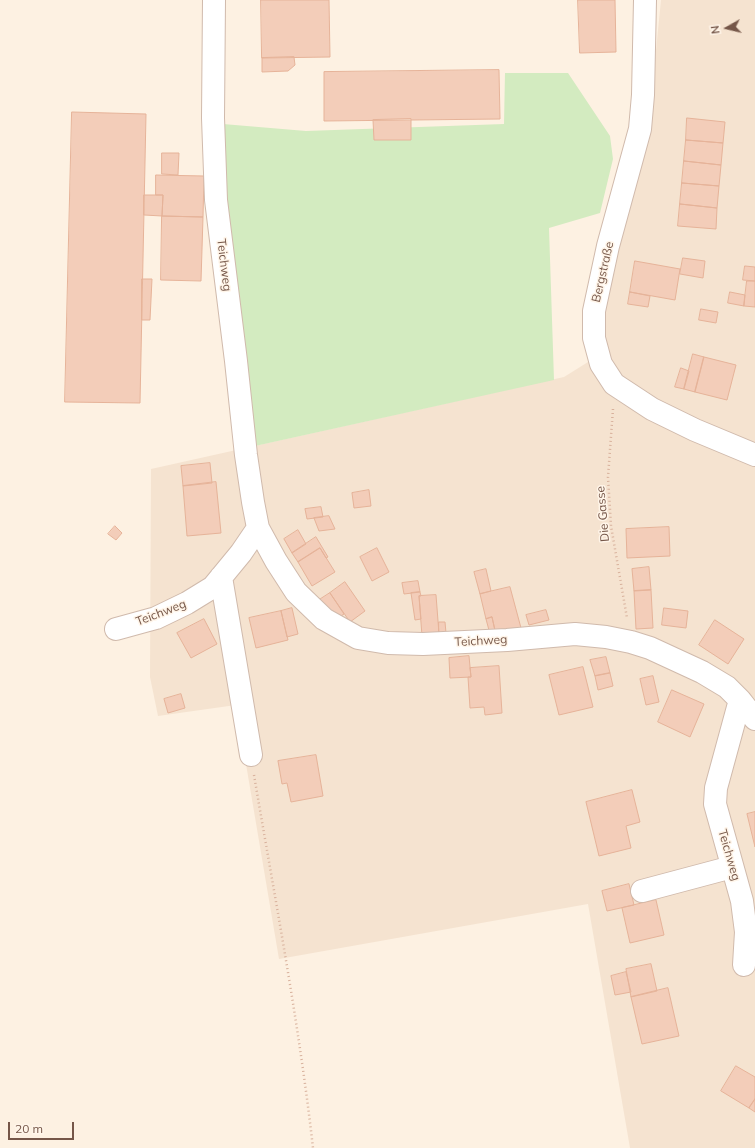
<!DOCTYPE html>
<html>
<head>
<meta charset="utf-8">
<style>
  body { margin:0 }
  #map { position:relative; width:755px; height:1148px; overflow:hidden; background:#fdf1e2; font-family:Mulish,sans-serif }
  canvas { display:block }
  .north { position:absolute; left:707px; top:8px; width:40px; height:40px; -webkit-text-stroke:3px #fff5e9; paint-order:stroke; rotate:262deg; font-size:11px; font-weight:700; line-height:16px; text-align:center; color:#755648 }
  .north::after { content:''; display:block; margin:auto; width:14px; height:18px; background:#755648; clip-path:polygon(50% 0,100% 100%,50% 72%,0 100%) }
  .scale { position:absolute; left:8px; top:1122px; width:66px; height:18px; box-sizing:border-box; border:2px solid #755648; border-top:0; padding-left:5px; font-size:12px; line-height:14px; white-space:nowrap; color:#755648; -webkit-text-stroke:3px #fff5e9; paint-order:stroke }
</style>
</head>
<body>
<div id="map">
<canvas width="755" height="1148"></canvas>
<div class="north">N</div>
<div class="scale">20 m</div>
</div>
<script>
const c = document.querySelector('canvas').getContext('2d');
c.lineJoin = 'round';
function fill(path, color) { c.fillStyle = color; c.fill(path, 'evenodd'); }
function stroke(path, color, width, dash) { c.strokeStyle = color; c.lineWidth = width; c.lineCap = dash ? 'butt' : 'round'; c.setLineDash(dash || []); c.stroke(path); }
function drawText(font, color, halo, rows, align = 'center') {
  c.font = font + ' Mulish,sans-serif'; c.lineWidth = 3; c.setLineDash([]); c.textBaseline = 'middle'; c.strokeStyle = halo; c.fillStyle = color; for (const [text, x, y, turn = 0] of rows) {
    c.save(); c.translate(x, y); c.rotate((+turn || 0) * Math.PI / 180); c.textAlign = isNaN(turn) ? turn : align; if (halo) c.strokeText(text, 0, 0); c.fillText(text, 0, 0); c.restore();
  }
}
fill(new Path2D(`
  M661,0H755V1148H630L588,904L279,959L236,705L158,716L150,677L151,469L564,377L604,352L601,313L647,141Z`), '#f5e3d0');
fill(new Path2D(`
  M505,73H568L610,136L613,159L600,213L549,228L554,380L255,446L222,176L223,124L306,131L504,124Z`), '#d3ebc0');
const building = new Path2D(`
  M261,0H329L330,57L262,58Z
  M578,0H615L616,52L580,53Z
  M294,57L295,65L288,71L262,72V58Z
  M499,70L500,119L324,121V72Z
  M72,112L146,114L140,403L65,402Z
  M687,118L725,122L723,143L686,140Z
  M411,119V140H374L373,120Z
  M686,140L723,143L721,165L684,161Z
  M162,153H179L178,175L162,174Z
  M684,161L721,165L719,186L682,183Z
  M156,175L204,176L203,217L162,216L163,195H156Z
  M682,183L719,186L717,208L680,204Z
  M144,195H163L162,216L144,215Z
  M680,204L717,208L716,229L678,226Z
  M162,216L203,217L201,281L161,280Z
  M683,258L705,261L703,278L680,274Z
  M635,261L680,269L675,300L630,292Z
  M745,266L755,267V281L743,280Z
  M142,279H152L150,320H142Z
  M747,281H755V307L744,306Z
  M630,292L650,296L648,307L628,304Z
  M730,292L745,295L744,306L728,303Z
  M701,309L718,312L716,323L699,320Z
  M693,354L704,357L695,392L684,389Z
  M704,357L736,365L727,400L695,392Z
  M681,368L689,371L684,389L675,387Z
  M210,463L212,483L183,486L181,466Z
  M216,482L221,533L187,536L183,486Z
  M369,490L371,506L354,508L352,493Z
  M321,507L323,517L307,519L305,509Z
  M329,516L335,529L319,531L314,518Z
  M115,526L122,533L116,540L108,534Z
  M669,527L670,556L627,558L626,529Z
  M298,530L306,544L292,553L284,539Z
  M316,537L328,557L326,558L320,548L298,562L292,553Z
  M320,548L335,572L312,586L298,562Z
  M377,548L389,572L372,581L360,557Z
  M649,567L651,590L634,591L632,569Z
  M486,569L491,591L480,594L474,572Z
  M418,581L420,592L404,594L402,583Z
  M345,582L365,611L350,622L330,593Z
  M510,587L521,628L496,635L492,617L486,619L480,594Z
  M651,590L653,628L636,629L634,591Z
  M420,592L421,596H419L421,619L415,620L411,593Z
  M330,593L344,614L338,618L316,602Z
  M436,595L439,634L422,636L419,596Z
  M292,608L298,634L287,637L281,611Z
  M664,608L688,611L686,628L662,625Z
  M546,610L549,620L529,625L526,615Z
  M281,611L288,640L256,648L249,618Z
  M492,617L496,635L490,634L486,619Z
  M204,619L217,644L191,658L177,633Z
  M715,620L744,639L728,664L699,645Z
  M439,622H445L446,633L439,634Z
  M469,656L471,677L450,678L449,658Z
  M606,657L610,673L595,676L590,660Z
  M499,666L502,713L485,715L484,707L470,708L468,677H471L470,668Z
  M583,667L593,707L559,715L549,675Z
  M610,673L613,686L598,690L595,676Z
  M653,676L659,702L646,705L640,679Z
  M672,690L704,704L690,737L658,722Z
  M181,694L185,708L168,713L164,699Z
  M316,755L323,796L291,802L287,783L282,784L278,761Z
  M632,790L640,822L626,826L631,848L599,856L586,802Z
  M755,812V847L747,814Z
  M629,884L634,905L607,911L602,891Z
  M656,900L664,935L630,943L622,908Z
  M651,964L657,991L631,997L626,969Z
  M626,972L631,992L615,995L611,976Z
  M668,988L679,1036L642,1044L631,997Z
  M736,1066L755,1077V1099L749,1108L721,1091Z
  M755,1099V1112L749,1108Z`);
fill(building, '#f3cdb9');
stroke(building, '#e6b399', 1);
const minor = new Path2D(`
  M214,0L213,118L216,200L236,361L246,455L253,502L258,528L276,561L296,592L324,619L358,638L388,643L423,644L507,640L575,634L606,637L631,642L650,648L702,672L727,687L740,700L755,719
  M645,0L643,95L640,129L608,246L594,311V338L601,364L614,384L652,409L695,430L755,455
  M221,577L251,755
  M116,629L156,618L187,603L213,587L241,553L258,528
  M740,700L716,788L715,804L742,901L746,932L744,965
  M642,891L732,867`);
stroke(minor, '#d0baac', 24);
stroke(new Path2D(`
  M613,409L608,477L611,526L627,618
  M254,775C275,899 299,1023 313,1148`), '#d8b19c', 2.5, [1, 3]);
stroke(minor, '#fff', 22);
drawText('12px', '#755648', '#fff5e9', [
  ["Teichweg",224,265,83],
  ["Bergstraße",603,272,-77],
  ["Die Gasse",603,514,-95],
  ["Teichweg",161,613,-21],
  ["Teichweg",481,641,-3],
  ["Teichweg",729,855,74]
]);
</script>
</body>
</html>
